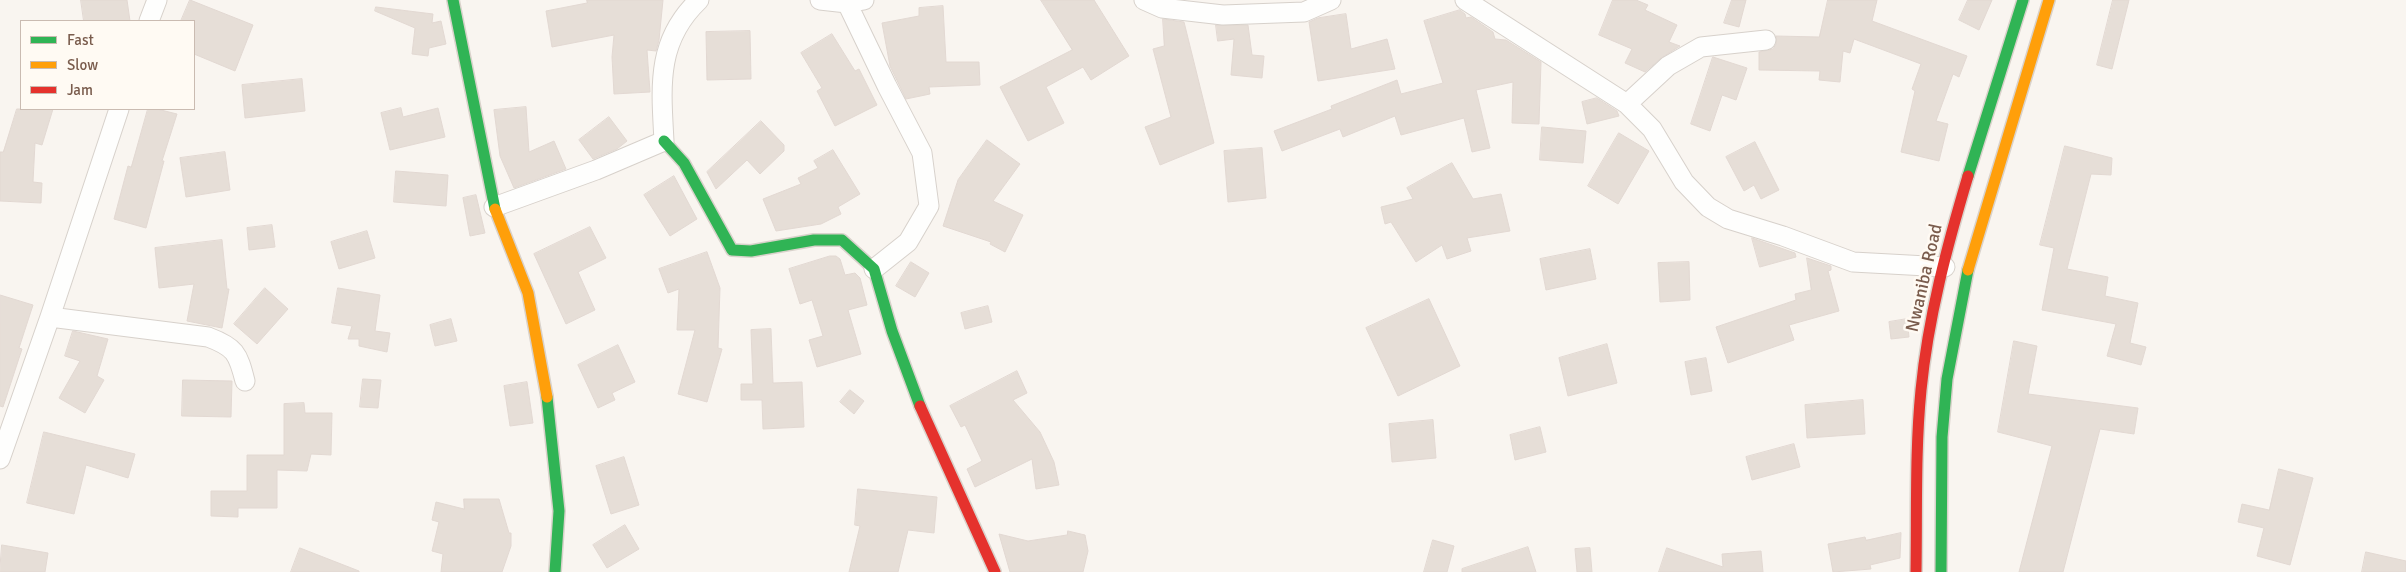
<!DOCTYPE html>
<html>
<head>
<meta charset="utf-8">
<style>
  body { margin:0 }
  #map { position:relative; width:2406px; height:572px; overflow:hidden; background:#f9f5f0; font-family:Signika,sans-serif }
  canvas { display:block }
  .legend { position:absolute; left:20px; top:20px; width:175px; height:90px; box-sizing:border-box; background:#fffaf3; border:1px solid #cabbb1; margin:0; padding:6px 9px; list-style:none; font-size:15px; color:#7a5c4d }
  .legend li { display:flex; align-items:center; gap:10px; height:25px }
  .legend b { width:25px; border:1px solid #cabbb1 }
</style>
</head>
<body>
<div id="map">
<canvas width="2406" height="572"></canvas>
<ul class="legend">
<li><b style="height:6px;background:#30b455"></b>Fast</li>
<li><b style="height:6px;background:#ff9f0a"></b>Slow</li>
<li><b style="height:6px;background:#e5322d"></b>Jam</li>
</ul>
</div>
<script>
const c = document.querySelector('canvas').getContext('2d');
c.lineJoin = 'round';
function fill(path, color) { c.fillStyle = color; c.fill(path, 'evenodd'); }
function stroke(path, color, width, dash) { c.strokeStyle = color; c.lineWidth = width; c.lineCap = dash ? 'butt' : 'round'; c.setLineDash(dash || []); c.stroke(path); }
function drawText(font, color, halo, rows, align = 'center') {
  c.font = font + ' Signika,sans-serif'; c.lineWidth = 5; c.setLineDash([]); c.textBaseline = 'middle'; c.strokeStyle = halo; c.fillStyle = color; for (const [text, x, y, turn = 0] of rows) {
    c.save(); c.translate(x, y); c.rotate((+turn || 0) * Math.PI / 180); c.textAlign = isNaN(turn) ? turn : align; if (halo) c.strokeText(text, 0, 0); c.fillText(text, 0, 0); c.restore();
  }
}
const building = new Path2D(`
  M81,0H127L130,21H84Z
  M190,0L253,25L235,71L194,54V21H181Z
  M587,0H663L659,40L656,51L647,50L650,92L614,94L612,57L614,35L552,47L546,11L587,3Z
  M1041,0H1094L1129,56L1091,80L1083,67L1046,87L1064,123L1028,141L1000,87L1072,50Z
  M1613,0H1636L1648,5L1645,10L1677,25L1669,42L1680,46L1661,58L1645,72L1625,63L1632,49L1599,35Z
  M1732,0H1746L1739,27L1724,23Z
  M1828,0H1877L1872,21L1967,56L1959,77L1953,74L1936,121L1948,124L1939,161L1901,152L1915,91L1912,89L1921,64L1854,39L1850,53L1843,51L1840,82L1819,80L1820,71L1759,70V52L1773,49L1776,44V36L1819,37Z
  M1968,0H1992L1979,30L1959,20Z
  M2113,0H2129L2112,69L2097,65Z
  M943,6L946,62H979L980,85L929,87L930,94L906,99L890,66L882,23L919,16V8Z
  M376,7L433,14L432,23L441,21L446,44L429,48L428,56L412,54L415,28L375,11Z
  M1460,10L1465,14L1466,18L1471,17L1493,32L1495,39L1506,40L1541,62L1539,124L1512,123L1513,82L1476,90L1490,148L1472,152L1464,118L1401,135L1395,116L1343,137L1340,129L1282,151L1274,131L1332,109L1331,106L1397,80L1401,94L1443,83L1424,21Z
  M1346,14L1351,49L1387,39L1395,69L1318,81L1309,22L1318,18Z
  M1163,19L1184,22L1214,143L1160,165L1145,127L1171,117L1153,49L1164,46Z
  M1216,25H1248L1252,55L1264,56L1262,78L1231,75L1234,39L1218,41Z
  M750,31L751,79L707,80L706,32Z
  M832,34L855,71L859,69L877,105L835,126L817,91L822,88L801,53Z
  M1713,57L1747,68L1736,100L1722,95L1710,131L1691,124Z
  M302,79L305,111L245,118L242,85Z
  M1597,98L1617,111L1619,116L1587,124L1582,102Z
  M526,107L529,152L554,141L566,169L514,188L500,156L494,110Z
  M401,108L403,117L438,108L445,137L390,150L381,113Z
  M17,109H53L42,145L35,143L33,182L42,183L41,203L0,201V152H3Z
  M148,109H157L177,114L162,161H164L146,228L114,219L128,166L131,167Z
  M609,117L627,141L617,149L593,159L579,140Z
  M761,121L784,145V151L760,174L747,160L716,189L707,172Z
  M1542,127L1586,131L1583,163L1540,160Z
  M1619,133L1649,151L1618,204L1588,186Z
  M987,140L1020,164L993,201L1023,215L1005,252L990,244L991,242L943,226L958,180Z
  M1755,142L1779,190L1761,199L1754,185L1744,191L1726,157Z
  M2065,146L2112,158L2111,175L2091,174L2067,269L2108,277L2105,296L2138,303L2130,343L2146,347L2141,365L2107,356L2116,324L2042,310L2054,248L2040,245Z
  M1262,148L1266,198L1228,202L1224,151Z
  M833,150L860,194L838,207L841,214L821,224L776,231L763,199L801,184L798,178L818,168L814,161Z
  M225,152L230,190L186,197L180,158Z
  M1452,163L1473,199L1501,194L1510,231L1467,238L1471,251L1447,259L1442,245L1416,262L1391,222L1385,224L1381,207L1413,199L1407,188Z
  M396,171L448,175L446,206L394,202Z
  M674,176L697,219L670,236L644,195Z
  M476,195L485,233L470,236L463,198Z
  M272,225L275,247L249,250L247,228Z
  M590,227L606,258L578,272L595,310L566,324L534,254Z
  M367,231L375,258L339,269L331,242Z
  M1752,238L1795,253L1796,257L1760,267Z
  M222,240L227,289H229L222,328L187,321L194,284L159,288L155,248Z
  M1590,249L1596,279L1546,290L1540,259Z
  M707,252L720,288L718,348L722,349L707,402L678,394L695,330H677L679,289L668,293L659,269Z
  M830,256H836L840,259L845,275L855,273L860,278L867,305L848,310L861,354L817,367L809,340L823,336L812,300L800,304L789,269Z
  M1807,258L1831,266V270L1828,271L1839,311L1789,325L1794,340L1728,363L1716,327L1796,300L1795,294L1811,290Z
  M911,262L929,273L915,297L896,286Z
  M1689,262L1690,300L1660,302L1658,263Z
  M265,288L288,309L257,344L234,324Z
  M338,288L380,295L375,331L390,333L387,352L359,346V339H348L352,326L332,323Z
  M0,295L33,305L19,348L22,349L3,407L0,406Z
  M1429,299L1460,366L1398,396L1366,328Z
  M988,306L992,322L965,329L961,313Z
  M451,319L457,341L435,346L430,325Z
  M1907,319L1909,337L1891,339L1889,322Z
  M771,329L773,383L802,382L804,427L763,429L762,400H741V384H753L751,330Z
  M73,331L108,339L97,376L104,380L85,413L59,398L80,361L65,356Z
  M2014,341L2037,346L2028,394L2138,408L2134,434L2100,429L2063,572H2019L2052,446L1998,432Z
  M1607,344L1617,383L1568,396L1559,358Z
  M618,345L635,382L612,393L615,400L598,408L578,365Z
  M1706,358L1712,391L1691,395L1685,362Z
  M1017,371L1027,393L1013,400L1040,432L1054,462L1059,485L1036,489L1032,459L975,487L967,469L982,461L965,425L961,427L950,406Z
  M363,379L381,380L378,408L360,407Z
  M183,380L232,381L231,417L182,416Z
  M527,382L533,423L510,426L504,386Z
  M850,390L864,401L854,414L840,402Z
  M1863,400L1865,434L1807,438L1805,405Z
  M304,403L305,413H332L331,455L311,454L307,471L277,470V508H238V517L211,516V491H247V455H284V404Z
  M1433,420L1436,458L1392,462L1389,424Z
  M1540,427L1546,452L1515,460L1510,435Z
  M44,432L135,454L128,478L86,465L74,514L27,503Z
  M1794,444L1800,467L1752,480L1746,457Z
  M624,457L639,505L611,514L596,466Z
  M2279,469L2313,478L2290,565L2257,556L2264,528L2238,522L2242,504L2269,510Z
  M858,489L937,497L934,533L908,530L898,572H849L860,526L855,525Z
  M464,499H499L509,533H511V546L502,572H441L443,554L432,551L439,522L432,520L436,502L464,509Z
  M625,525L639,549L607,568L593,545Z
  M1068,531L1085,535L1088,551L1083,572H1010L999,534L1028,541L1067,535Z
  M1901,533L1900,558L1870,565L1871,569L1833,572L1828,544L1865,537L1866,540Z
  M1433,540L1454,546L1447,572H1424Z
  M2,545L48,553L45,572H0Z
  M1528,547L1536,572H1462V569Z
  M300,548L359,571V572H291Z
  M1590,548L1592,572H1577L1575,549Z
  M1667,548L1723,567L1722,554L1761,551L1763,572H1659Z
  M2366,552L2406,561V572H2362Z`);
fill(building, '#e6ded7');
stroke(building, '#e2d8d2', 1);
const street = new Path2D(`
  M820,0L847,3L864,0
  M1144,0L1162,8L1223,15L1304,12L1331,0
  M1465,0L1627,104L1652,129L1684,182L1708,207L1728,219L1783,236L1853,262L1945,267
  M847,3L887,86L922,153L929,206L908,242L874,269
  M149,21L157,0
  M1627,104L1668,66L1701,47L1766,40
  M494,207L596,170L664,141C661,86 656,41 699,0
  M50,317L208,337C235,347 238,353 245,381
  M0,459L50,317L119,109`);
const fast = new Path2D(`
  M453,0L495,209
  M664,141L684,163L732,250L751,251L814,240H842L874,269L892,331L920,406
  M1968,176L2023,0
  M547,397L559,511L555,572
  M1941,572L1942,437L1947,379L1968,270`);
const slow = new Path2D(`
  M495,209L528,293L547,397
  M1968,270L2049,0`);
const jam = new Path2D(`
  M920,406L995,572
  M1916,572C1917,512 1915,451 1921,390C1928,318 1947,246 1968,176`);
stroke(street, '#d7d1cb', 21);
stroke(fast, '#d9d2cb', 14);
stroke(slow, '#d9d2cb', 14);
stroke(jam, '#d9d2cb', 14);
stroke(street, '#fefefd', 19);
stroke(fast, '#30b455', 11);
stroke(slow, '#ff9f0a', 11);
stroke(jam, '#e5322d', 11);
drawText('18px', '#7a5c4d', '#fffaf3', [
  ["Nwaniba Road",1925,278,-77]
]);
</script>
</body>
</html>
